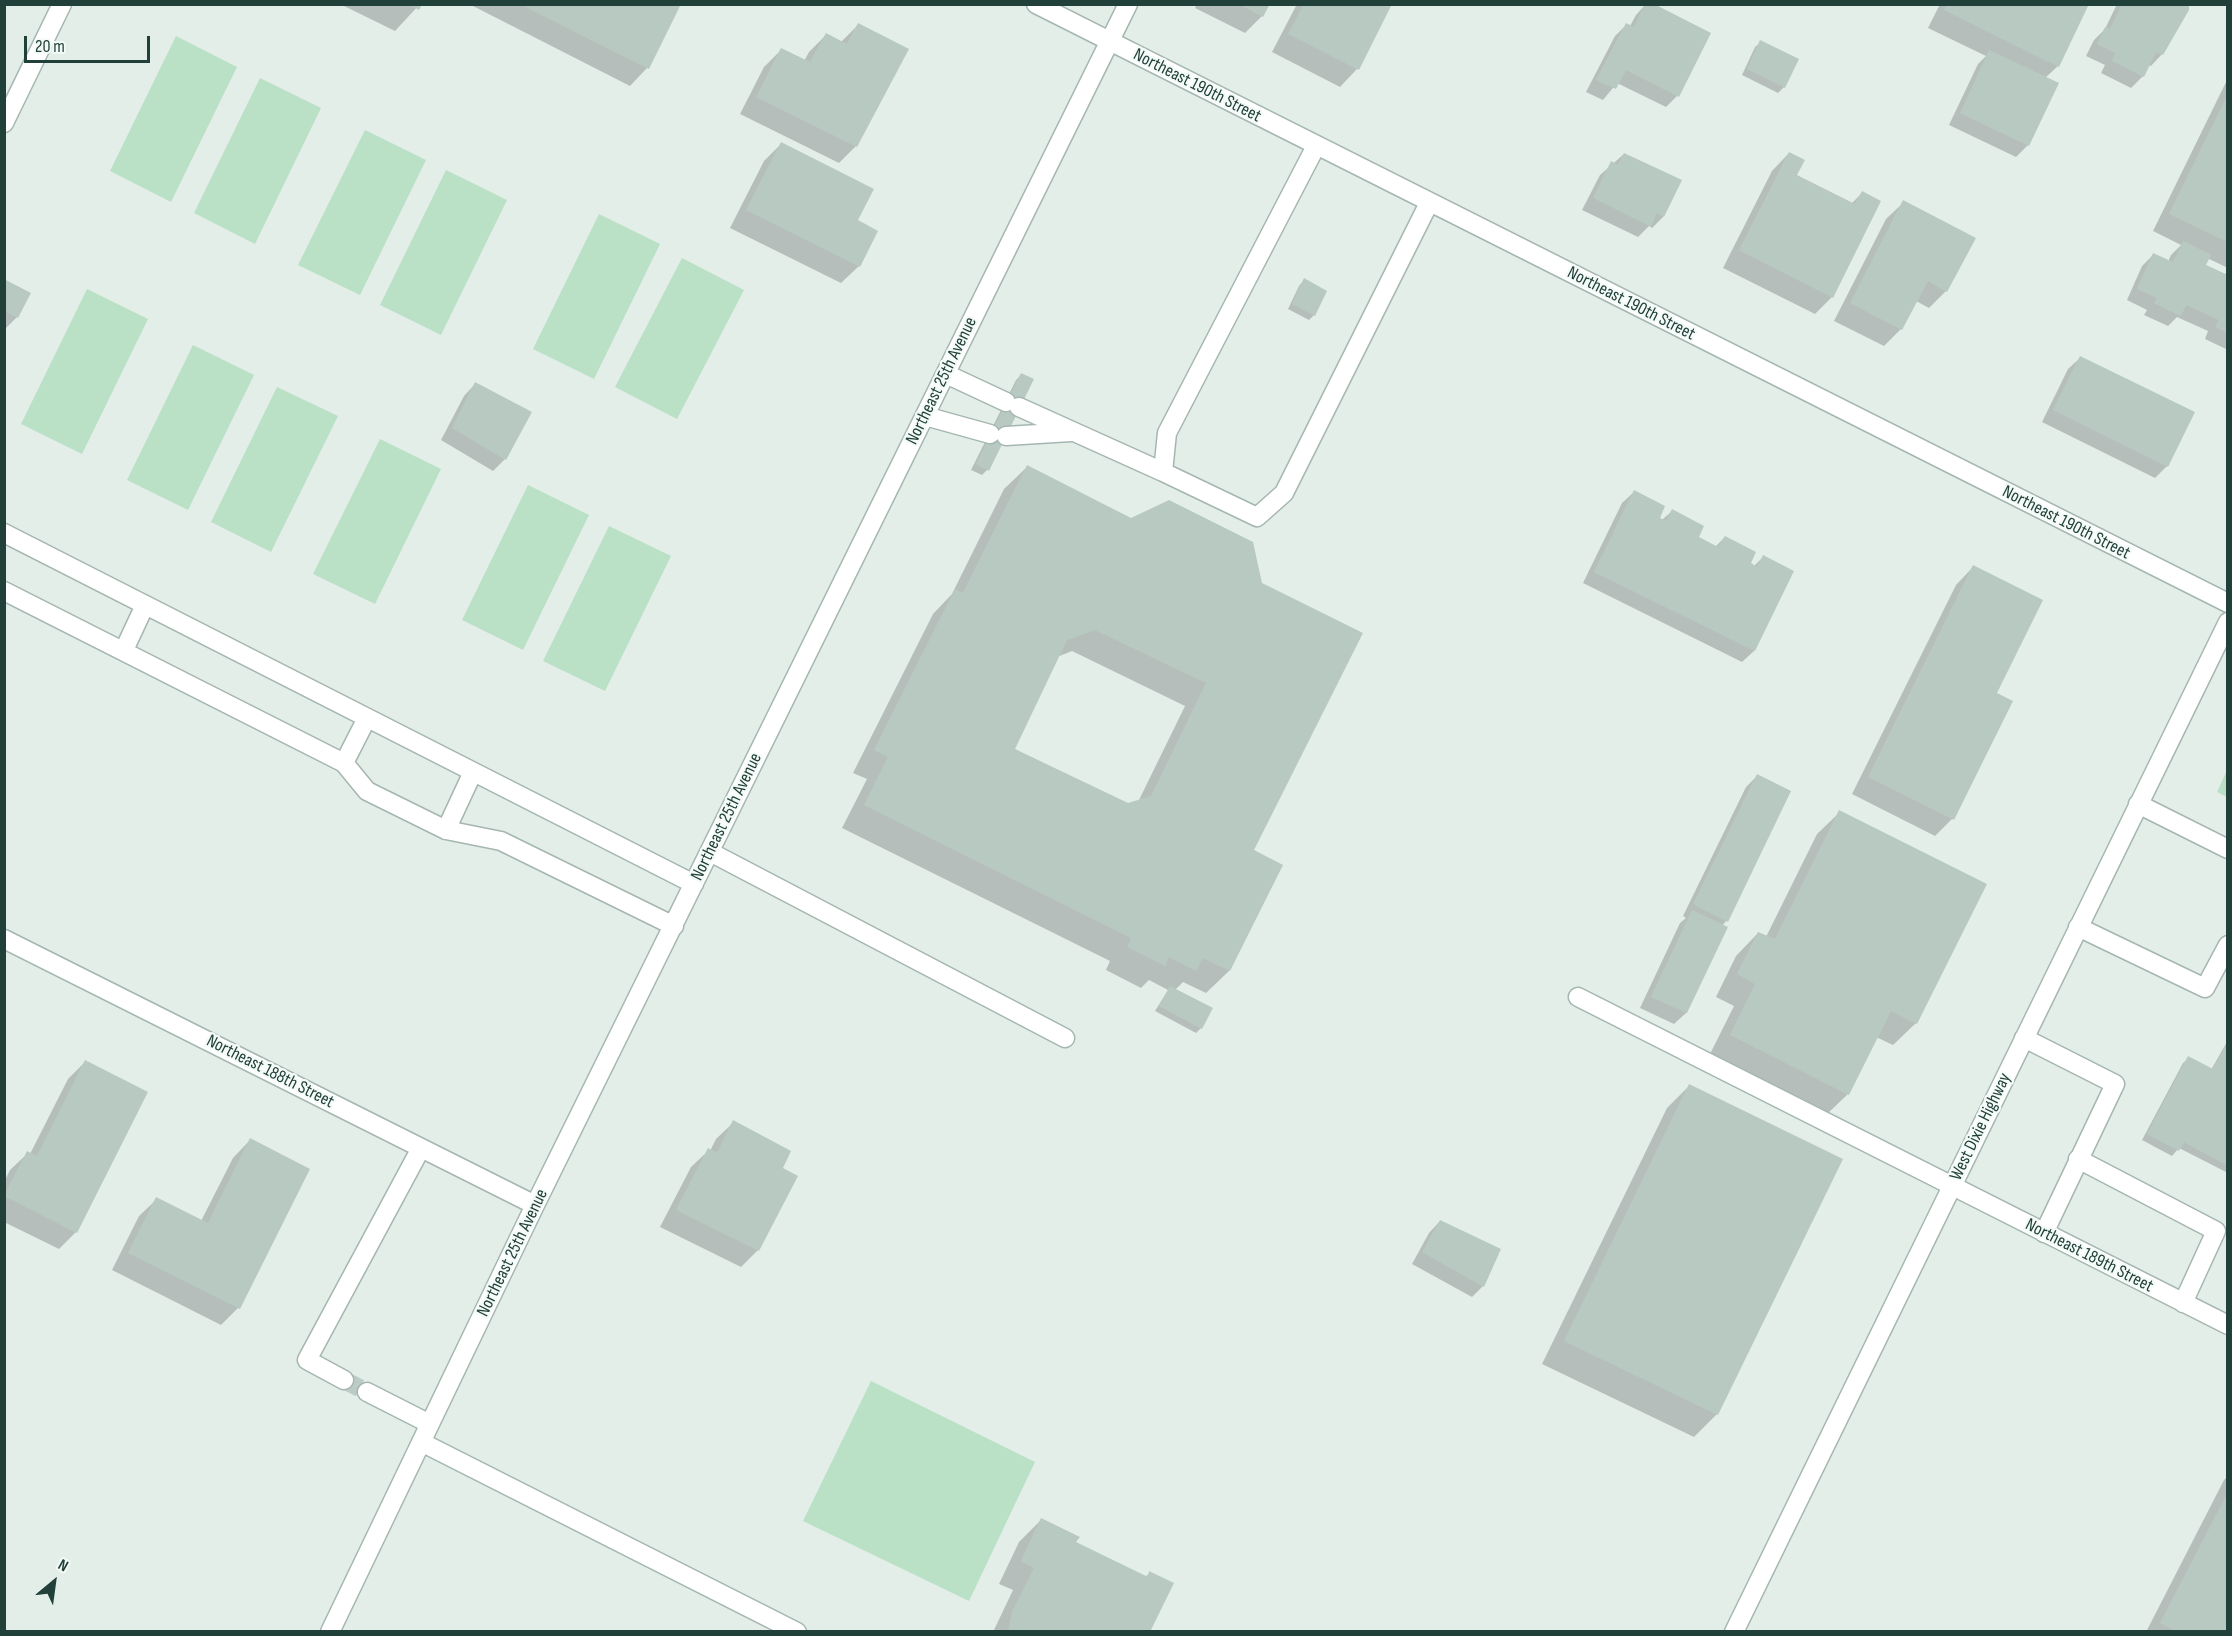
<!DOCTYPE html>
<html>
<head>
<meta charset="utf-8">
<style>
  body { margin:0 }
  #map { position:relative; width:2232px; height:1636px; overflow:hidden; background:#e3eee9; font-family:"Sofia Sans Condensed",sans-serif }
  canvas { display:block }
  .frame { position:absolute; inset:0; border:6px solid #214039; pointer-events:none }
  .north { position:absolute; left:24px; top:1552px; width:60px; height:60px; -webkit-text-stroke:4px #f4faf7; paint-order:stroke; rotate:29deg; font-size:16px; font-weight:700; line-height:24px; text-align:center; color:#214039 }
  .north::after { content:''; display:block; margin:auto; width:21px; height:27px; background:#214039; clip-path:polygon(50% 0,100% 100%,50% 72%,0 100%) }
  .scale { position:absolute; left:24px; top:36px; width:126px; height:27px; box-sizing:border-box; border:3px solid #214039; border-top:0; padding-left:8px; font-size:18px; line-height:21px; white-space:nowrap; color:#214039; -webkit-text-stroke:4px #f4faf7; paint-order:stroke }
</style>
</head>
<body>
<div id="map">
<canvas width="2232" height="1636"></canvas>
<div class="frame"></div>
<div class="north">N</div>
<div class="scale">20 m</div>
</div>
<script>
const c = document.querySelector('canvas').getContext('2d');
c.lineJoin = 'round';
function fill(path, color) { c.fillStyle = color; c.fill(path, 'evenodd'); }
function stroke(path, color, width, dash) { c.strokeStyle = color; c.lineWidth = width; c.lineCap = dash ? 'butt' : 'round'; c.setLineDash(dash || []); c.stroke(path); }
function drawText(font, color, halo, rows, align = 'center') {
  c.font = font + ' "Sofia Sans Condensed",sans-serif'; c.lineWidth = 4.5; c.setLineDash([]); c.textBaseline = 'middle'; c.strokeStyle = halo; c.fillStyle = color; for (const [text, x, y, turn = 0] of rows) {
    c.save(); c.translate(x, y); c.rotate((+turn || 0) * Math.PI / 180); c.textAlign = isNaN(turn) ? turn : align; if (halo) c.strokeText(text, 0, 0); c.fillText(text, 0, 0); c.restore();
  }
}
fill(new Path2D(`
  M176,36L237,67L171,202L110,171Z
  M260,78L321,108L255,244L194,213Z
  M365,130L426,160L360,295L298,265Z
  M446,170L507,200L441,335L380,305Z
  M599,214L660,244L594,379L533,349Z
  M682,258L744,290L677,419L615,387Z
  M87,289L148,319L82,454L21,424Z
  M193,345L254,375L188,510L127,480Z
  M277,387L338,416L271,552L211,522Z
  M380,439L441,469L375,604L313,574Z
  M528,485L589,515L523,650L462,620Z
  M609,526L671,556L605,691L543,661Z
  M2227,770V797L2217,792Z
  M871,1381L1035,1462L969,1601L803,1521Z`), '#bae0c6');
fill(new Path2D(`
  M340,4H420L395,31Z
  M679,4L647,68L630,86L471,5Z
  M1197,4H1268L1262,16L1245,33L1195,8Z
  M1297,4H1391L1357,69L1340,87L1272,52Z
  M1646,4L1677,96L1666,107L1617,83L1603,100L1586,92L1615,36L1626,25L1630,26L1636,15Z
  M1940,4H2087L2058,66L2045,78L2028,145L2016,157L1949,125L1978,64L1986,56L1928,28Z
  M2117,4H2187L2162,54L2151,66L2148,65L2143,76L2131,88L2101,73L2105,65L2086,56L2094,40L2105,29Z
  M858,25L856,146L839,163L740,114L764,67L781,50L804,61L809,52L826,35L841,42Z
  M1761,42L1784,87L1778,93L1742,75L1755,47Z
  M2228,78V268L2207,258L2204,265L2228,276V350L2205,339L2208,331L2177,317L2168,326L2144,315L2147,310L2127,300L2142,266L2153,255L2168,262L2171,255L2181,245L2153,231Z
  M781,144L859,266L841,283L730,228L764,161Z
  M1789,153L1795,176L1851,204L1862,193L1832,297L1815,314L1723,268L1772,171Z
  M1624,154L1680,181L1663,217L1652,228L1649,226L1638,237L1582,210L1600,175Z
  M1904,202L1946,291L1929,308L1916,301L1901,329L1884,346L1834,321L1886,219Z
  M4,280L17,317L5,329L4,328Z
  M1304,280L1314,315L1309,320L1288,309L1299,286Z
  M2080,358L2167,466L2155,478L2042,422L2068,369Z
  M1021,375L987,470L982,475L971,470L1016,380Z
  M475,384L530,413L505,459L493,471L441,440L464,396Z
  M1027,467L1131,520L1169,502L1252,851L1281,865L1229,971L1206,993L1183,982L1175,990L1201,1028L1196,1033L1155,1011L1168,990L1149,980L1141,988L1106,970L1110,961L842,828L867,779L853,773L933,614L952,594L1004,489ZM1072,651L1185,706L1138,802L1128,805L1013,749L1057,657Z
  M1634,492L1658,518L1662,520L1672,511L1697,537L1715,547L1725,537L1749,563L1754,566L1763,557L1792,571L1754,651L1742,662L1583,583L1622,503Z
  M1973,567L1995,694L1952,819L1935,836L1852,794L1956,585Z
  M1757,776L1726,921L1722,926L1726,927L1686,1013L1674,1024L1640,1008L1680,923L1686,918L1683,916L1746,787Z
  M1840,812L1916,1023L1893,1045L1876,1037L1848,1094L1825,1116L1708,1058L1734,1006L1716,997L1736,956L1758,933L1766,937L1817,834Z
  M2228,1040V1173L2179,1148L2172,1156L2142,1140L2183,1063L2189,1058L2211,1070Z
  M85,1062L76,1232L59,1249L4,1222V1182L10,1170L28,1153L30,1154L68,1079Z
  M1689,1086L1841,1160L1717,1414L1694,1437L1542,1364L1667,1108Z
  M734,1122L780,1169L758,1250L741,1267L660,1227L691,1167L709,1150L710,1151L716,1139Z
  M250,1140L308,1169L238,1308L221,1325L112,1270L139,1216L157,1199L201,1221L233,1158Z
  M1440,1221L1483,1286L1472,1297L1412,1264L1429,1233Z
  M2228,1476V1632H2146L2224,1480Z
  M1041,1520L1073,1542L1145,1577L1150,1573L1148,1632H993L1013,1590L999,1584L1019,1542Z`), '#0003');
fill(new Path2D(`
  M408,4H422L419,10Z
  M520,4H681L649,69Z
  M1239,4H1270L1263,17Z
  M1304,4H1392L1359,70L1288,34Z
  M1645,4H1654L1711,33L1679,97L1626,70L1616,89L1596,80L1626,23L1634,27Z
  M1947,4H2089L2059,67L1944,10Z
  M2122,4H2189V10L2163,55L2156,52L2144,77L2112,61L2115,53L2097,44L2105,27L2110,29Z
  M858,23L909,49L857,147L756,97L781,48L810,62L826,33L847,44Z
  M1760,40L1799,59L1785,88L1747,69Z
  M1989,50L2059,83L2029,146L1960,113Z
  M2228,94V242L2169,214Z
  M781,142L874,189L858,220L878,231L860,267L746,210Z
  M1789,152L1805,160L1797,175L1855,204L1862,191L1881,201L1833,298L1739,250Z
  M1624,153L1682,180L1664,217L1657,213L1651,227L1593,198L1611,161L1618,165Z
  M1903,200L1976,238L1947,292L1928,281L1902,330L1850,303Z
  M2183,241L2211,255L2206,265L2228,275V333L2215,327L2219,320L2186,305L2181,316L2154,303L2157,298L2137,289L2153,253L2173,262Z
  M1304,278L1327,291L1315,316L1292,304Z
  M4,279L31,293L18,318L4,311Z
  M2080,356L2195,412L2168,467L2053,410Z
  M1021,373L1034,379L989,471L976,464Z
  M475,382L532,412L506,460L452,428Z
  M1027,465L1131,518L1169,500L1253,542L1262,583L1363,633L1254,850L1283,865L1230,971L1203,958L1196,971L1169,957L1165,966L1127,947L1131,938L864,805L888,757L874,750L955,589L963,593ZM1095,630L1206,683L1151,796L1128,803L1015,749L1067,640Z
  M1634,490L1665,506L1660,518L1666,521L1672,509L1704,526L1699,537L1718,547L1725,536L1756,552L1751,563L1757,567L1763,555L1794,571L1755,651L1594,572Z
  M1973,565L2043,600L1997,693L2013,701L1954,820L1868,777Z
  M1757,774L1791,791L1728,922L1693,904Z
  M1839,810L1987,884L1917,1024L1891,1011L1849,1095L1730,1035L1755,984L1737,974L1758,932L1775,939Z
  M1692,910L1728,927L1687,1013L1651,997Z
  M1170,986L1213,1008L1202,1029L1159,1006Z
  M2228,1042V1166L2184,1142L2179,1151L2147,1134L2188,1056L2213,1069Z
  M85,1060L148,1092L77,1233L4,1196L27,1151L37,1156Z
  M1689,1084L1843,1159L1718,1415L1564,1341Z
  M733,1120L791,1151L783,1168L798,1176L759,1251L676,1210L708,1148L717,1153Z
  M250,1138L310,1169L240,1309L128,1253L156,1197L208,1223Z
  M1440,1220L1501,1249L1484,1287L1422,1252Z
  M2228,1492V1632H2177L2160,1623Z
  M1041,1518L1080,1537L1076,1542L1148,1577L1149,1571L1174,1583L1150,1632H1008L1012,1612L1034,1568L1021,1561Z`), '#b8c9c2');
stroke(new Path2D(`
  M344,1380L367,1392`), '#bccbc6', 18, [18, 9]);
const minor = new Path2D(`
  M1036,4L2228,603
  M4,123L62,4
  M946,374L1006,402
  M1019,407L1163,472L1257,517L1284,493L1429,203
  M925,416L990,434
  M1006,436L1071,432
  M1163,472L1167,433L1316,146
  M4,533L694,884
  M4,591L344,763L367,791L446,830L501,841L674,926
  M124,650L145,605
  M344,763L367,718
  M2138,804L2228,849
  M446,830L473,772
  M710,852L1065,1038
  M2078,927L2205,988L2228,945
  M4,939L535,1205
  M1578,997L2228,1325
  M2024,1038L2115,1084L2044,1233
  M2078,1159L2216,1231L2183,1303
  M344,1380L307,1360L421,1148
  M367,1392L430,1424
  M421,1442L797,1632
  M330,1632L535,1205L1128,4
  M1734,1632L2228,622`);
stroke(minor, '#a5b6b1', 21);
stroke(minor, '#fff', 18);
drawText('18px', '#214039', '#f4faf7', [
  ["Northeast 190th Street",1197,86,27],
  ["Northeast 190th Street",1631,304,27],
  ["Northeast 25th Avenue",942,381,-64],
  ["Northeast 190th Street",2066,523,27],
  ["Northeast 25th Avenue",727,817,-64],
  ["Northeast 188th Street",270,1072,27],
  ["West Dixie Highway",1981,1127,-64],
  ["Northeast 25th Avenue",513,1253,-64],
  ["Northeast 189th Street",2089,1256,27]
]);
</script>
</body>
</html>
